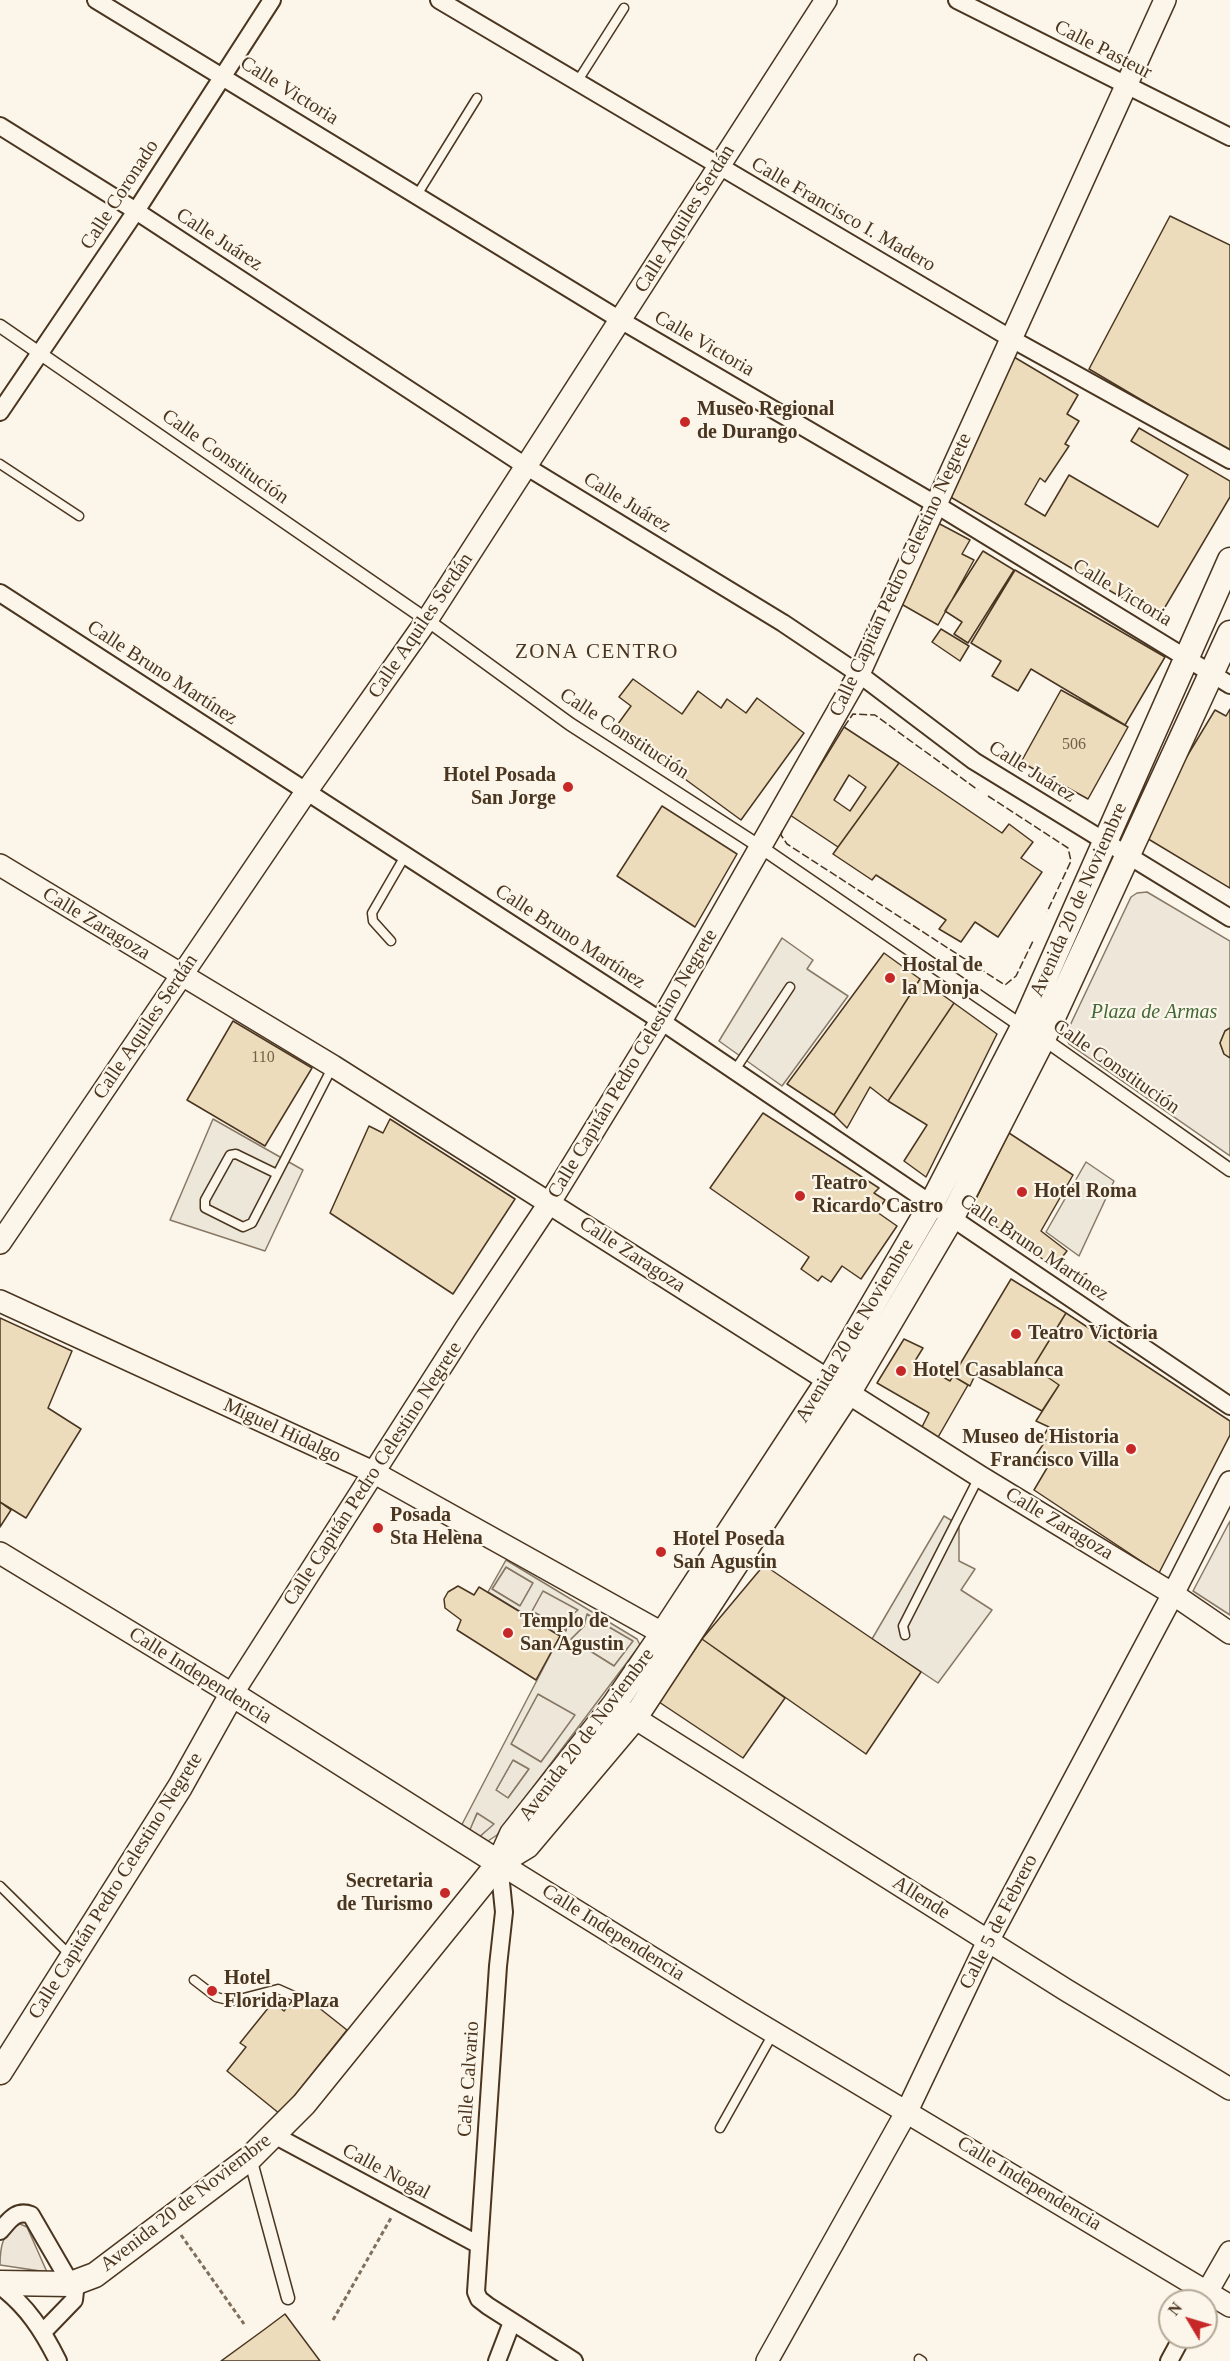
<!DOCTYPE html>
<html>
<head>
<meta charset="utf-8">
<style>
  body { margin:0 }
  #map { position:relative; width:1230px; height:2361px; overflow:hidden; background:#fbf6e9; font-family:Georgia,serif }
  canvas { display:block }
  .north { position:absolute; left:1158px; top:2289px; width:60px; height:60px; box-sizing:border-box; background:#fbf6e9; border:2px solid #b4a999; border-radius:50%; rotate:308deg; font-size:16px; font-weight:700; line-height:24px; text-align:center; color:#4a3520 }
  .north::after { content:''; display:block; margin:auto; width:21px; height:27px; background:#c62828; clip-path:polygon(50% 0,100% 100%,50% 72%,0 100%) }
</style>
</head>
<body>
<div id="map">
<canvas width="1230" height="2361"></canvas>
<div class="north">N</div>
</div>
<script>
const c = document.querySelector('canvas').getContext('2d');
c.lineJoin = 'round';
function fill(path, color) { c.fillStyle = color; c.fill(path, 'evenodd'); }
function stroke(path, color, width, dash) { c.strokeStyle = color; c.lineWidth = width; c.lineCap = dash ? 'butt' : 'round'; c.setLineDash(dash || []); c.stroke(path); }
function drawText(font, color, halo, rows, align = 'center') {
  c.font = font + ' Georgia,serif'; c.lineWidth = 4.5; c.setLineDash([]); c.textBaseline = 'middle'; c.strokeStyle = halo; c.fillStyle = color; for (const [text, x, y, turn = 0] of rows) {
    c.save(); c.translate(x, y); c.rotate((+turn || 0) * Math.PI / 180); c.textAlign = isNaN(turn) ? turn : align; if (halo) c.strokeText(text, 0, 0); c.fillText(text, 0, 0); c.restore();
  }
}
const green = new Path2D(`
  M1147,892L1230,941V1028L1225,1031L1220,1043L1224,1054L1230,1058V1156L1069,1044L1065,1036L1131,897L1137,893Z
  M1230,1521V1615L1193,1591Z
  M506,1567L533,1583L520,1606L492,1589Z
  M543,1590L579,1610L567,1631L532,1611Z
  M586,1614L634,1641L614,1666L571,1639L584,1626Z
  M538,1694L576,1715L541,1762L511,1744Z
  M513,1760L529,1769L508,1798L496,1790Z
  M478,1812L495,1824L477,1839L468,1832Z
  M20,2224L27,2227L47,2272L0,2265C0,2249 2,2230 20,2224Z`);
fill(green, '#ede6d9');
stroke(green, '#887966', 1.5);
const parking = new Path2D(`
  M782,938L813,960L807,969L848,996L782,1086L719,1041Z
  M213,1119L303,1170L265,1251L170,1220Z
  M1086,1162L1114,1181L1079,1256L1046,1232Z
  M944,1516L959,1525V1561L975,1569L961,1590L992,1610L938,1683L872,1639Z
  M506,1560L637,1639L640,1645L497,1835L488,1841L474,1843L458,1832L560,1636L488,1592ZM506,1567L533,1583L520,1606L492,1589ZM543,1591L578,1610L568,1618L566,1631L532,1611ZM587,1614L633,1641L614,1666L571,1639L584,1626ZM538,1694L575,1715L541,1762L511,1744ZM513,1760L529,1769L508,1798L496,1790ZM477,1813L494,1824L477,1839L469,1832Z`);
fill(parking, '#ede7d9');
stroke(parking, '#887966', 1.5);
const building = new Path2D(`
  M1170,216L1230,245V452L1089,369Z
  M1014,357L1078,395L1067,414L1079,421L1065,444L1069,446L1045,482L1040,478L1025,504L1045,516L1069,475L1158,527L1188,475L1131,441L1139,428L1230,481V497L1158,619L942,492L986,405Z
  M936,522L970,540L962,554L974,560L938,625L896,601Z
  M983,551L1014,570L968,643L954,634L962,622L945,611Z
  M1015,570L1165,657L1125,725L1031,669L1018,691L992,676L1001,661L971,643Z
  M941,629L969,646L960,661L932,642Z
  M633,679L682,714L698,691L721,708L727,699L746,713L757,698L804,733L741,820L615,728L631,706L619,697Z
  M1061,690L1128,727L1088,799L1021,762Z
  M1230,709V888L1140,834L1215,710L1226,716Z
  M844,727L899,763L838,847L790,815ZM849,775L866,787L850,811L834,800Z
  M899,763L1002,833L1009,824L1033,842L1021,858L1042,872L998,937L975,922L961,942L939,929L946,920L876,875L872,880L833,854Z
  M662,806L737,854L695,927L617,876Z
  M884,953L920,979L834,1115L787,1084Z
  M920,979L954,1003L888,1101L870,1087L847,1128L834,1115Z
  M954,1003L997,1034L926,1177L904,1161L927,1125L888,1101Z
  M233,1021L312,1068L265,1146L187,1100Z
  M1230,1028V1058L1224,1054L1220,1043L1225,1031Z
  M763,1113L879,1188L874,1193L885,1200L877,1212L897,1226L861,1279L842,1266L831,1282L822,1276L818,1281L801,1269L809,1257L710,1188Z
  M390,1119L515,1199L453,1294L330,1213L369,1126L383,1133Z
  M1009,1133L1073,1175L1041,1231L1067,1251L1054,1267L971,1209Z
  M1011,1279L1066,1313L1033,1367L1059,1385L1042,1411L975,1375L970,1386L953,1376Z
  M1066,1313L1230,1421V1435L1159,1573L1034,1490L1047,1468L1034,1458L1046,1440L1042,1438L1049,1427L1036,1421L1059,1385L1033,1367Z
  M0,1318L72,1351L48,1408L81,1429L26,1518L0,1502Z
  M904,1339L923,1348L915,1361L950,1381L953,1376L968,1385L937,1439L921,1429L929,1413L877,1383Z
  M0,1502L11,1510L0,1527Z
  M764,1565L921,1672L866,1754L702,1639Z
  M458,1586L474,1595L479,1587L560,1636L536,1680L457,1630L461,1620L445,1608L444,1599L448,1592Z
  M702,1639L785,1698L743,1758L659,1702Z
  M299,1992L347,2030L280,2114L227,2071L246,2047L240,2043L273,2002L284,2011Z
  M285,2314L320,2361H221L265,2329Z`);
fill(building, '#ecdcbc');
stroke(building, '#4a3520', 1.5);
const service = new Path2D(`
  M577,82L624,8
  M417,195L477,98
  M0,464L79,516
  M391,941L373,921L372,913L405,856
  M735,1070L790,987
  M277,1174L236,1154L230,1155L205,1200V1208L243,1227L252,1223L333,1066
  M905,1635L903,1626L979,1477
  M0,1886L70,1955
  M194,1980L216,1997L232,2001L278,1989L296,1997
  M720,2128L774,2032
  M919,2359L922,2361`);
const pedestrian = new Path2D(`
  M0,326L427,620L570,724L762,848L1026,1029
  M1041,1037L1230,1170
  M250,2158L288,2298`);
const minor = new Path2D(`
  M96,0L622,321L935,504L1230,685
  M439,0L1010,338L1230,460
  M957,0L1230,137
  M0,126L136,211L527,467L783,623L859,674L974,761L1230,918
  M0,412L136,211L272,0
  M0,593L661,1021L1230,1406
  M499,1863L504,1912L498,1966L476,2292L479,2299L488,2306L574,2361
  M274,2135L479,2245
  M0,2231C9,2221 16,2209 31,2215L75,2291L74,2300L44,2331
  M0,2286C27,2306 43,2331 58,2361
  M497,2361L512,2322
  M1169,2361L1182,2337`);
const tertiary = new Path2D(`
  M0,865L333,1066L979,1476L1173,1594L1230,1633
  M0,1243L306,792L427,620L826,0
  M0,1301L373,1472L678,1642
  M0,1553L232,1694L466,1328L550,1202L661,1021L859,674L1165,0
  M622,1710L1066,1990L1230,2089
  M499,1863L741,2013L1230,2306
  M1207,2292L1230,2252
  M767,2361L907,2111L988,1941L1173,1594L1230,1482`);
const secondary = new Path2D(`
  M499,1863L527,1846L634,1719L849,1392L952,1217L1043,1039L1230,633
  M0,2072L180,1787L232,1694L499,1863
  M0,2283L71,2284L95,2275L250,2158L304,2104L499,1863L512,1834L614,1705L663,1633L828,1381L932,1203L1023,1027L1230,560`);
stroke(service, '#4a3520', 11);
stroke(pedestrian, '#4a3520', 15);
stroke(minor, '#4a3520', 20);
stroke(tertiary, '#4a3520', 24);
stroke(secondary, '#4a3520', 27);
stroke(new Path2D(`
  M181,2235L244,2324
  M333,2320L391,2218`), '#7f6f5c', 3, [4.5, 3]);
stroke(service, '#fbf6e9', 8);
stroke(pedestrian, '#fbf6e9', 12);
stroke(minor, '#fbf6e9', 16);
stroke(tertiary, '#fbf6e9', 21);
stroke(secondary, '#fbf6e9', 24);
stroke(new Path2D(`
  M844,727L853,714L875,715L978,790
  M988,796L1068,848L1071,861L1047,912
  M782,831L781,835L787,844L1005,985L1016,976L1034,939`), '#4a3520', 1.5, [8, 3]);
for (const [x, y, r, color] of [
  [685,422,6,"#c62828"],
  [568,787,6,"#c62828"],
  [890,978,6,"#c62828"],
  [1022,1192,6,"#c62828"],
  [800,1196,6,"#c62828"],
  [1016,1334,6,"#c62828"],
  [901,1371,6,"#c62828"],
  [1131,1449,6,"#c62828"],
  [378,1528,6,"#c62828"],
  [661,1552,6,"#c62828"],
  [508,1633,6,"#c62828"],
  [445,1893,6,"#c62828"],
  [212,1991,6,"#c62828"]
]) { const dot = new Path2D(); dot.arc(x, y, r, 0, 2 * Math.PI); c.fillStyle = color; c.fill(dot); stroke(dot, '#fbf6e9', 2); }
drawText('16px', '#725f47', null, [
  ["506",1074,745],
  ["110",263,1058]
]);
drawText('20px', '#4a3520', '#fbf6e9', [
  ["Calle Pasteur",1103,50,27],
  ["Calle Victoria",289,91,32],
  ["Calle Coronado",120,195,-57],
  ["Calle Francisco I. Madero",843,215,30],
  ["Calle Aquiles Serdán",685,219,-58],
  ["Calle Juárez",219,240,33],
  ["Calle Victoria",704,344,30],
  ["Calle Constitución",225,457,35],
  ["Calle Juárez",627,503,31],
  ["Calle Capitán Pedro Celestino Negrete",901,575,-65],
  ["Calle Victoria",1122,593,31],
  ["Calle Aquiles Serdán",421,626,-56],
  ["Calle Bruno Martínez",162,673,33],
  ["Calle Constitución",624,734,33],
  ["Calle Juárez",1032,772,32],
  ["Avenida 20 de Noviembre",1079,900,-66],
  ["Calle Zaragoza",96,924,31],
  ["Calle Bruno Martínez",570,937,33],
  ["Calle Aquiles Serdán",146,1027,-56],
  ["Calle Capitán Pedro Celestino Negrete",633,1064,-59],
  ["Calle Constitución",1116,1067,35],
  ["Calle Bruno Martínez",1034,1248,34],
  ["Calle Zaragoza",632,1255,33],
  ["Avenida 20 de Noviembre",855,1331,-59],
  ["Miguel Hidalgo",282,1431,25],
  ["Calle Capitán Pedro Celestino Negrete",373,1474,-57],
  ["Calle Zaragoza",1059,1524,31],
  ["Calle Independencia",200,1676,32],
  ["Avenida 20 de Noviembre",587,1735,-53],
  ["Calle Capitán Pedro Celestino Negrete",116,1886,-58],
  ["Allende",921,1898,32],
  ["Calle 5 de Febrero",999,1922,-63],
  ["Calle Independencia",613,1933,32],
  ["Calle Calvario",469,2079,-86],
  ["Calle Nogal",386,2172,28],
  ["Calle Independencia",1029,2184,31],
  ["Avenida 20 de Noviembre",186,2203,-38]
]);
drawText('bold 20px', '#4a3520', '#fbf6e9', [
  ["Museo Regional",697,410],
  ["de Durango",697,433],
  ["Hotel Posada",556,776,"right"],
  ["San Jorge",556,799,"right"],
  ["Hostal de",902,966],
  ["la Monja",902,989],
  ["Teatro",812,1184],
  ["Ricardo Castro",812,1207],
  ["Hotel Roma",1034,1192],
  ["Teatro Victoria",1028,1334],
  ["Hotel Casablanca",913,1371],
  ["Museo de Historia",1119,1438,"right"],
  ["Francisco Villa",1119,1461,"right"],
  ["Posada",390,1516],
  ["Sta Helena",390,1539],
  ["Hotel Poseda",673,1540],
  ["San Agustin",673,1563],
  ["Templo de",520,1622],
  ["San Agustin",520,1645],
  ["Secretaria",433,1882,"right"],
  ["de Turismo",433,1905,"right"],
  ["Hotel",224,1979],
  ["Florida Plaza",224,2002]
], 'left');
drawText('italic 20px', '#436837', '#fbf6e9', [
  ["Plaza de Armas",1154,1013]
]);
c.letterSpacing = '1.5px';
drawText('21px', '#4a3520', '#fbf6e9', [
  ["ZONA CENTRO",597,652]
]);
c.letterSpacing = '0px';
</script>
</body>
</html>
